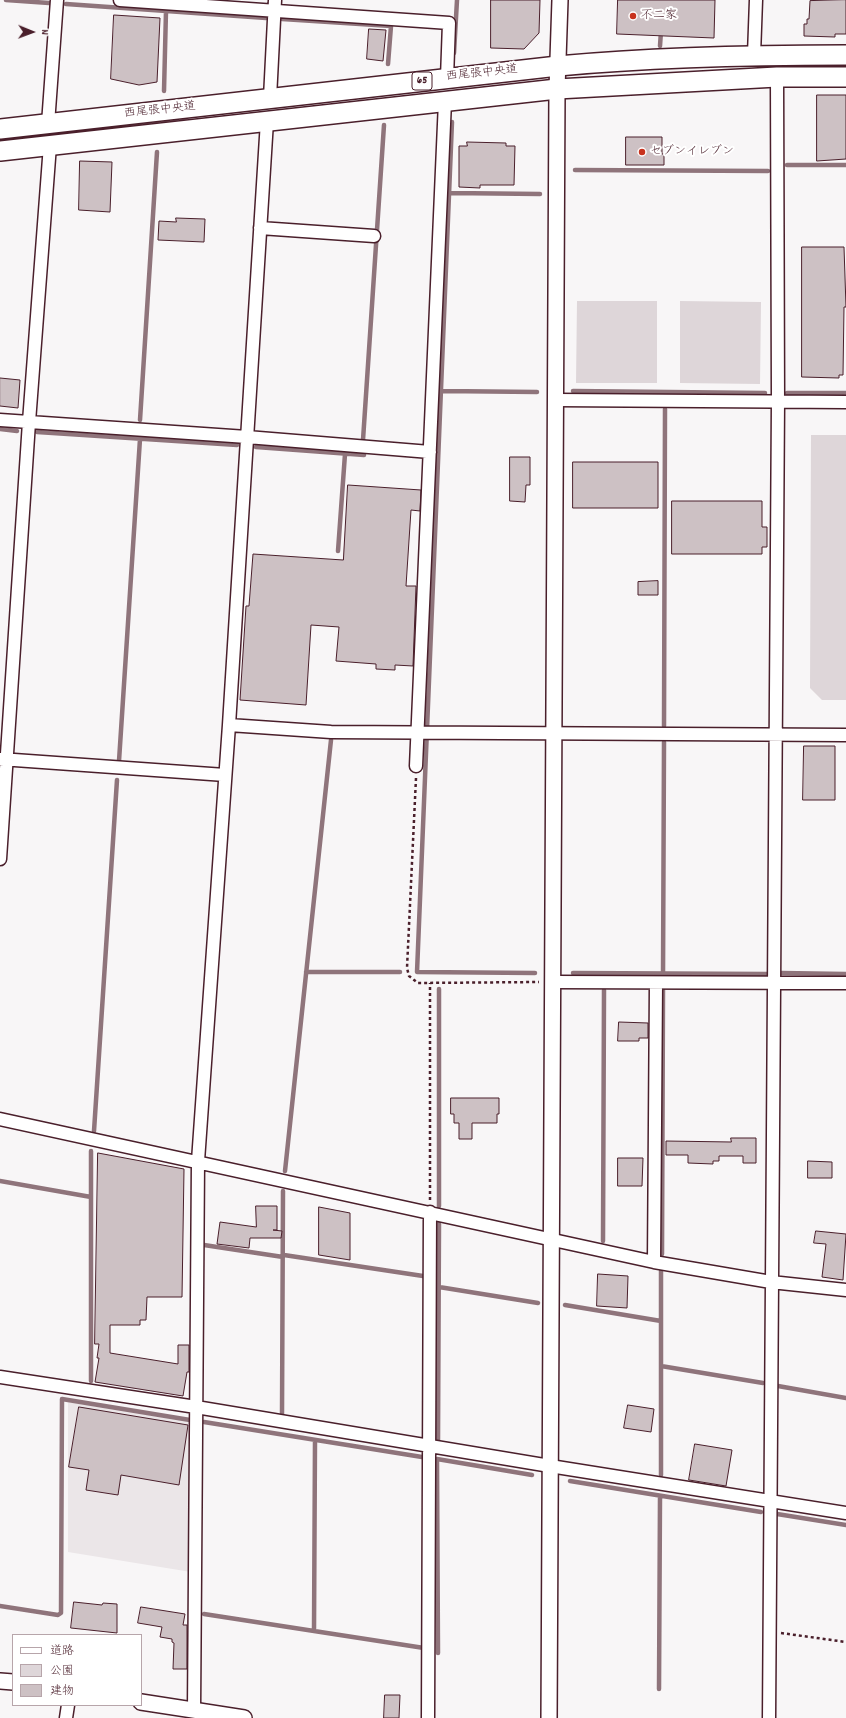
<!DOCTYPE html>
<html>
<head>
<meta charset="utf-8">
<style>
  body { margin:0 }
  #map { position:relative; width:846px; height:1718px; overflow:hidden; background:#f8f6f7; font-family:Dekko,"Klee One",sans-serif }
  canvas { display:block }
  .legend { position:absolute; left:12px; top:1634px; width:130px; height:72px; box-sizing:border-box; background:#fff; border:1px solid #b7a5aa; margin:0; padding:5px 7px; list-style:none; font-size:12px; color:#4a1f2b }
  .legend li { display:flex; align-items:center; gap:8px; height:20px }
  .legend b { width:20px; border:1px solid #b7a5aa }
  .north { position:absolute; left:12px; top:12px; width:40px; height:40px; -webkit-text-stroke:3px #fff; paint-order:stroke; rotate:91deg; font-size:11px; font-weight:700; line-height:16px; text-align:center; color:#4a1f2b }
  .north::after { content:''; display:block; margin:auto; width:14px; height:18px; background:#4a1f2b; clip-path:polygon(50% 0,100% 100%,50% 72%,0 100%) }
</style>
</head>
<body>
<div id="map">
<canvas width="846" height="1718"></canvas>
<ul class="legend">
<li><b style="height:5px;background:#fff"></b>道路</li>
<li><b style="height:11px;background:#ded6d9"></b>公園</li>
<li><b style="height:11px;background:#cdc1c4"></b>建物</li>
</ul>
<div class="north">N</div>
</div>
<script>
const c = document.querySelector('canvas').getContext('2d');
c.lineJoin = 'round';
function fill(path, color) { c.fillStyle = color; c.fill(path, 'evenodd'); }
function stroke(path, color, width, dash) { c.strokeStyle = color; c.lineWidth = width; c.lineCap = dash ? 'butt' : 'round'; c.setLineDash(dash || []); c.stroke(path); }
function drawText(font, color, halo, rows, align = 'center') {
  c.font = font + ' Dekko,"Klee One",sans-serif'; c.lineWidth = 4; c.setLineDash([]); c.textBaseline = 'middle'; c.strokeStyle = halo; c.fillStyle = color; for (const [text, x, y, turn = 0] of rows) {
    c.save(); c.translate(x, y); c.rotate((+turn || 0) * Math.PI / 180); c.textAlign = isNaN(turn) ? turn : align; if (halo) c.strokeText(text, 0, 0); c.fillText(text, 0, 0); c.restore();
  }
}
fill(new Path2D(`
  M68,1402L191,1422V1572L68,1552Z`), '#ebe6e8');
fill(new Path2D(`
  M577,301H657V383H576Z
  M680,301L761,302L760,384L680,383Z
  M811,435H846V700H822L810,688Z`), '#ded6d9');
stroke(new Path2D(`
  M6,0L49,3
  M66,4L266,18
  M282,19L391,26L388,64
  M660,46L661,31
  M454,53L457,0
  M164,91L166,11
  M452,122L417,972L535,973
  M787,165H846
  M575,170L768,171
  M450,193L540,194
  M442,391L537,392
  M573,391L765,393
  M787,393H846
  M140,420L157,152
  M0,429L17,431
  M37,432L237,445
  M363,440L384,125
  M256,447L364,455
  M338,551L345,454
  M664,726L665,409
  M119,761L140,439
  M306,972H400
  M573,973L767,974
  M781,973L846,974
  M663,978L664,742
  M439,989V1206
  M94,1131L117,780
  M285,1171L331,740
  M0,1181L91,1197
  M603,1241L604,990
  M204,1245L283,1257
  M662,1254L663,990
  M284,1255L423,1276
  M439,1287L538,1303
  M565,1305L661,1321
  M661,1366L763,1383
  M91,1381V1151
  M778,1386L846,1398
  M282,1414L283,1191
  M204,1422L422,1457
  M438,1442L439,1224
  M661,1475V1271
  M570,1481L761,1512
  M777,1514L846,1525
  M0,1606L58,1615L61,1613L62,1399L190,1420
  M204,1614L424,1648
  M314,1631L315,1440
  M438,1653L437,1459L532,1475
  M659,1689L660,1496`), '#8f747b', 4.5);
const building = new Path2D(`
  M491,0H540L539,33L524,49L491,48Z
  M618,0H715L714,38L617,34Z
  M846,0V34H835V37L804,36V24H807V19H809L810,1Z
  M114,15L160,18L157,82L139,85L111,79Z
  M369,29L386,30L383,61L367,59Z
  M817,95H846V159L817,161Z
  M626,137H662V154H664V165H626Z
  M467,142L506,143V146H515L514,185H480V188L459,187V146H467Z
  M80,161L112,162L110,212L79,210Z
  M176,218L205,219L204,242L158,240L159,221L176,222Z
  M802,247H844L846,307H844L843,375H839V378L802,377Z
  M0,378L20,380L18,408L0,406Z
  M510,457H530V485H526L525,502L510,501Z
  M573,462H658V508H573Z
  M348,485L421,490L420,511L411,510L406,586H416L413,666L395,665V670L376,669V664L336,661L339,627L311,625L306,705L240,700L246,606H249L253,554L343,560Z
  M672,501H762V527H767V547H762V554H672Z
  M658,581V595H638V582Z
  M804,746H835V800H803Z
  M619,1022L648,1023V1038H639V1041H618Z
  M451,1098H499V1114H497V1123H472V1139H459V1123H454V1114H451Z
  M731,1138H756V1163H743V1156H719V1161H713V1164L688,1163V1155H666V1141L731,1142Z
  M98,1153L184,1169L182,1297H147L146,1320H140V1325H110V1353L178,1364V1345H189V1372H187L183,1396L95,1382L99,1358H97L99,1344H95Z
  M618,1158H643L642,1186H618Z
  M808,1161L832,1162V1178H808Z
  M256,1206H277V1230H273L282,1231L281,1238H250L249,1248L217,1244L220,1222L256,1227Z
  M319,1207L350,1213V1260L319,1255Z
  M816,1231L846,1234L843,1280L822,1277L826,1244L814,1243Z
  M598,1274L628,1276L627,1308L597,1306Z
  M628,1405L654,1409L651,1432L624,1428Z
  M79,1407L188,1425L179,1485L121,1475L118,1495L86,1490L89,1470L69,1467Z
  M695,1444L732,1450L726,1486L689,1480Z
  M74,1602L102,1605L103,1603L117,1604V1633L71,1628Z
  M141,1607L185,1614L183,1625H187V1669H173L174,1643L172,1642V1639L160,1637L162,1627L138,1623Z
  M385,1695H400L399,1718H384Z`);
fill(building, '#cdc1c4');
stroke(building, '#4a1f2b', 1);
const minor = new Path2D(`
  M120,0L449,23L447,78
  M754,55L756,0
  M270,98L275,0
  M48,124L57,0
  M260,228L374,236
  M556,400L846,402
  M0,420L247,437L430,452
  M229,725L331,732L846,735
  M0,759L225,775
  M416,766L445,101
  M0,859L29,422L50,145
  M553,982L846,983
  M0,1119L654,1262L771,1282L846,1290
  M654,1262L656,983
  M0,1377L196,1407L550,1466L846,1513
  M194,1710L198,1161L229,725L267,121
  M66,1718L68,1705
  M428,1718L430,1212
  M769,1718L778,401L777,77`);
const tertiary = new Path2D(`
  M0,1681L13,1682
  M141,1702L244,1718
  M549,1718L557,89L560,0`);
const primary = new Path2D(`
  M0,129L558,66C654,57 750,55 846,55
  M0,151L557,89L777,77H846`);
stroke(minor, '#4a1f2b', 15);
stroke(tertiary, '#4a1f2b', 18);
stroke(primary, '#4a1f2b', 22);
stroke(new Path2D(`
  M416,778L407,968L409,976L418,983L539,982
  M430,1200V983
  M781,1633L846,1642`), '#4a1f2b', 2.5, [3, 3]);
stroke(minor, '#fff', 12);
stroke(tertiary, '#fff', 15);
stroke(primary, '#fff', 19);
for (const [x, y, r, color] of [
  [633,16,4,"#c8321e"],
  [642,152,4,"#c8321e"]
]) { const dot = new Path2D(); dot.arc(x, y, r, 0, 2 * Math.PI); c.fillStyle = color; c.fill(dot); stroke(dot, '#fff', 1.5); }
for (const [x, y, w] of [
  [422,81,20]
]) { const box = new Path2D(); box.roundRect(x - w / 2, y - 9, w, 18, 3); c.fillStyle = '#fff'; c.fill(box); stroke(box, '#4a1f2b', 1); }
drawText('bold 11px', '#4a1f2b', null, [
  ["65",422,81]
]);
drawText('12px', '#4a1f2b', '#fff', [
  ["不二家",641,16],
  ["セブンイレブン",650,152]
], 'left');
drawText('12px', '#4a1f2b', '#fff', [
  ["西尾張中央道",482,74,-6],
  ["西尾張中央道",160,111,-6]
]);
</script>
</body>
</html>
